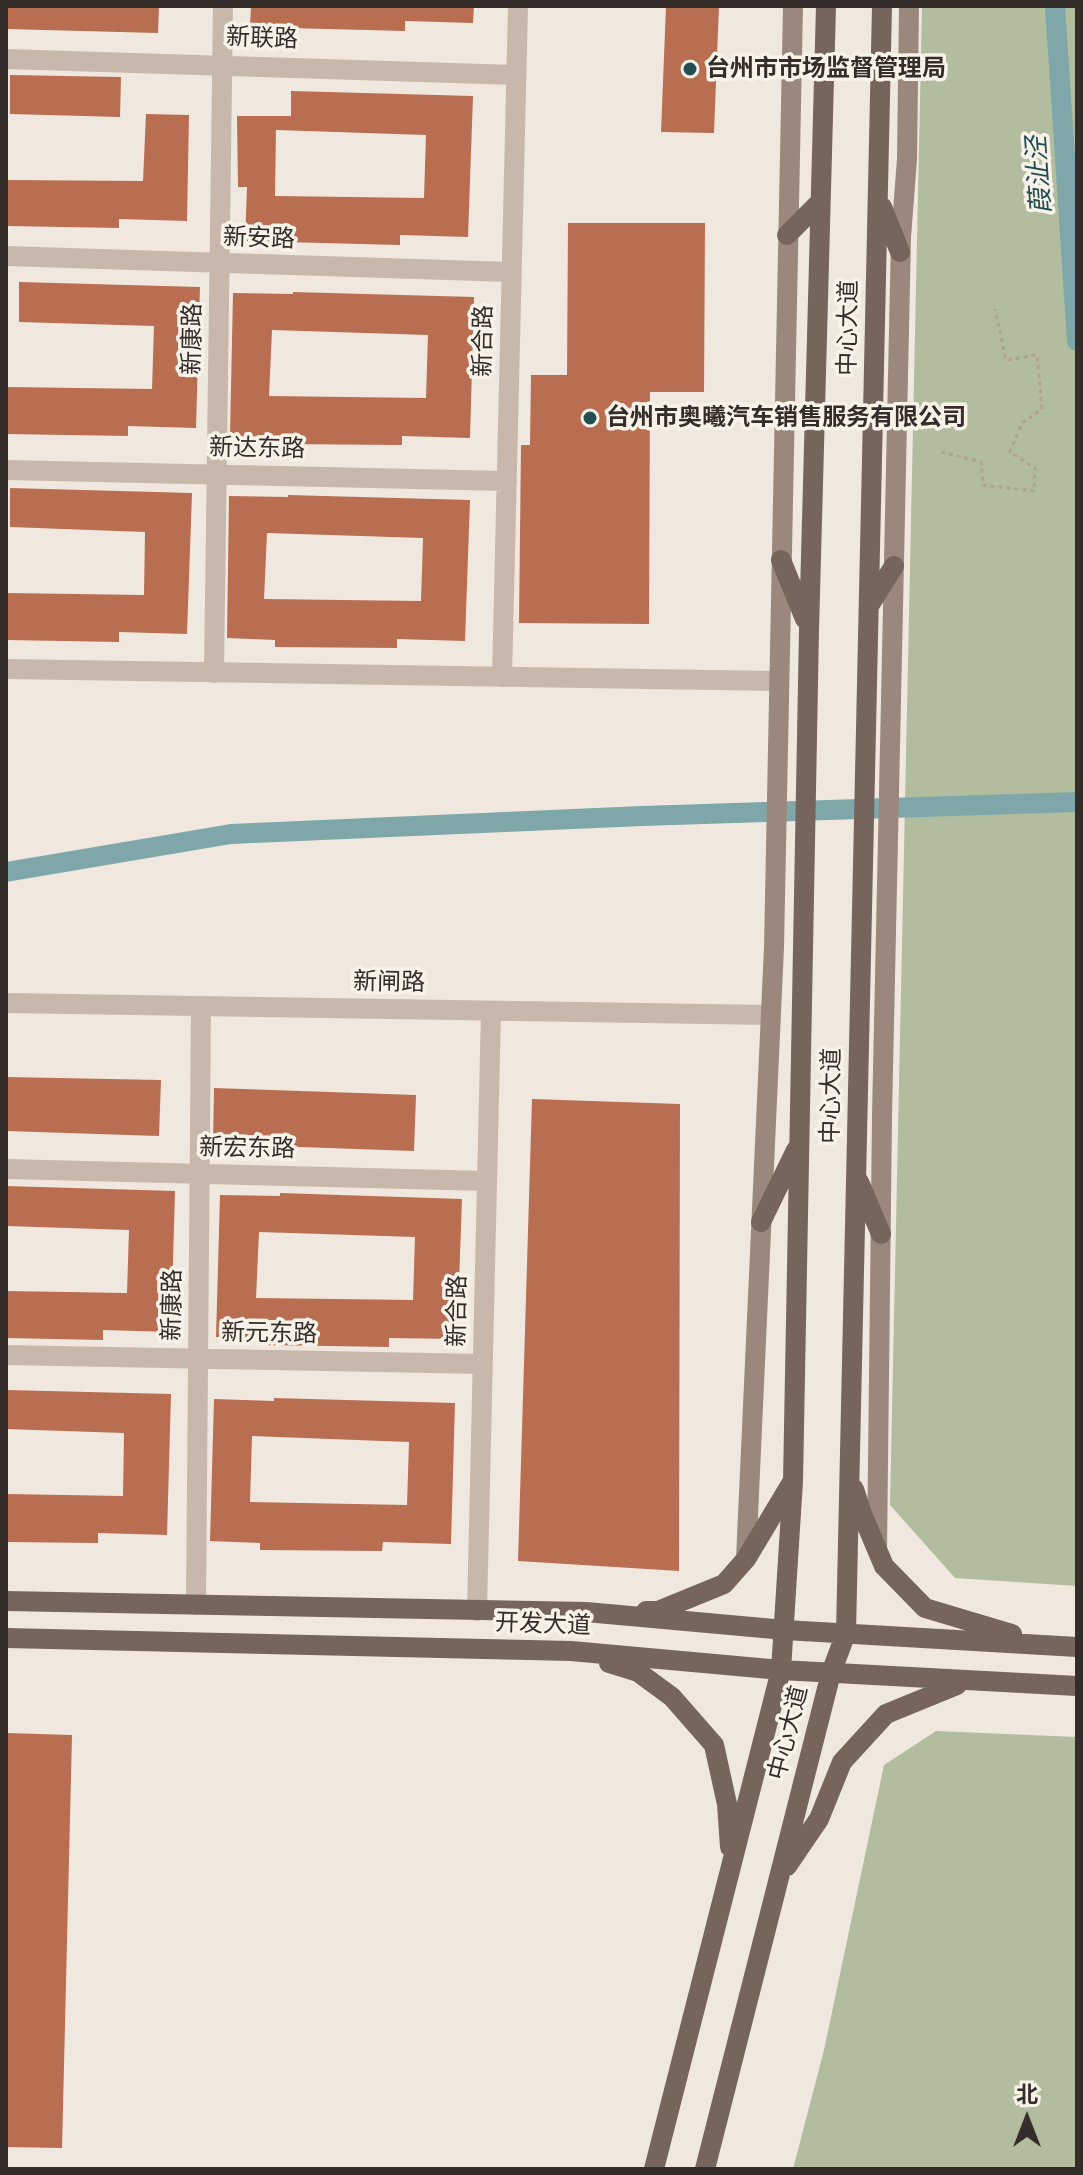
<!DOCTYPE html>
<html>
<head>
<meta charset="utf-8">
<style>
  body { margin:0 }
  #map { position:relative; width:1083px; height:2175px; overflow:hidden; background:#f0e8de; font-family:Arial,"Noto Sans SC",sans-serif }
  canvas { display:block }
  .frame { position:absolute; inset:0; border:8px solid #352d29; pointer-events:none }
  .north { position:absolute; left:987px; top:2079px; width:80px; height:80px; -webkit-text-stroke:6px #f8f2e9; paint-order:stroke; rotate:0deg; font-size:22px; font-weight:700; line-height:32px; text-align:center; color:#352d29 }
  .north::after { content:''; display:block; margin:auto; width:28px; height:36px; background:#352d29; clip-path:polygon(50% 0,100% 100%,50% 72%,0 100%) }
</style>
</head>
<body>
<div id="map">
<canvas width="1083" height="2175"></canvas>
<div class="frame"></div>
<div class="north">北</div>
</div>
<script>
const c = document.querySelector('canvas').getContext('2d');
c.lineJoin = 'round';
function fill(path, color) { c.fillStyle = color; c.fill(path, 'evenodd'); }
function stroke(path, color, width, dash) { c.strokeStyle = color; c.lineWidth = width; c.lineCap = dash ? 'butt' : 'round'; c.setLineDash(dash || []); c.stroke(path); }
function drawText(font, color, halo, rows, align = 'center') {
  c.font = font + ' Arial,"Noto Sans SC",sans-serif'; c.lineWidth = 7; c.setLineDash([]); c.textBaseline = 'middle'; c.strokeStyle = halo; c.fillStyle = color; for (const [text, x, y, turn = 0] of rows) {
    c.save(); c.translate(x, y); c.rotate((+turn || 0) * Math.PI / 180); c.textAlign = isNaN(turn) ? turn : align; if (halo) c.strokeText(text, 0, 0); c.fillText(text, 0, 0); c.restore();
  }
}
fill(new Path2D(`
  M922,6H1077V1586L955,1578L890,1505Z
  M936,1731L1077,1737V2169H793L824,2050L884,1765Z`), '#b2bd9f');
stroke(new Path2D(`
  M1055,6L1077,341
  M6,872L231,834L642,816L1077,802`), '#7fa7aa', 20);
fill(new Path2D(`
  M6,6H159L158,33L6,29Z
  M251,6H474L473,23L405,21V31L250,27Z
  M666,6H719L714,133L661,132Z
  M10,75L121,77L120,117L10,114Z
  M291,91L473,96L468,237L400,235V245L245,241L247,187H238L237,116H291ZM276,130L426,135L424,198L275,196Z
  M146,114L189,115L187,221L119,219V228L6,226V180L143,181Z
  M568,223H705L704,392H650L649,624L519,623L521,445H530L531,375H567Z
  M19,282L200,287L196,428L128,426V436L6,434V387L152,389L154,326L19,322Z
  M293,292L474,297L470,438L402,436V445L279,444L280,437L230,436L233,293L293,294ZM272,330L428,335L426,398L269,396Z
  M10,488L192,493L187,634L119,632V642L6,640V593L144,595L145,532L10,527Z
  M288,495L470,500L465,641L397,639V648L275,647V640L227,638L229,496L288,497ZM267,533L423,538L421,601L264,599Z
  M6,1077L161,1080L159,1136L6,1131Z
  M214,1088L416,1095L414,1151L213,1144Z
  M532,1099L680,1104L679,1571L518,1561Z
  M6,1186L175,1191L171,1332L103,1330V1340L6,1338V1291L127,1293L129,1230L6,1226Z
  M280,1193L462,1199L457,1339L389,1338V1347L267,1345V1338L216,1337L220,1195L280,1196ZM259,1232L415,1237L413,1300L256,1298Z
  M6,1390L171,1394L167,1535L98,1533V1543L6,1542V1494L123,1496L124,1433L6,1429Z
  M274,1398L455,1403L451,1544L383,1542L382,1551L260,1550V1543L210,1541L214,1399L274,1401ZM252,1436L409,1442L407,1505L250,1502Z
  M6,1733L72,1735L62,2148L6,2147Z`), '#b96e52');
stroke(new Path2D(`
  M941,452L981,462L983,485L1034,491L1035,468L1010,452L1022,423L1042,409L1037,355L1006,360L995,309`), '#b2a295', 3, [4, 4]);
stroke(new Path2D(`
  M6,59L516,75
  M6,256L511,272
  M6,470L507,481
  M214,673L223,6
  M502,677L518,6
  M6,1003L770,1015
  M6,1169L487,1181
  M6,1355L483,1364
  M196,1605L201,1006
  M477,1611L491,1011`), '#c7b8ab', 20);
stroke(new Path2D(`
  M6,669L778,681`), '#c7b8ab', 20);
stroke(new Path2D(`
  M877,1549L882,1116L901,237L907,159L909,6
  M746,1559L774,947L793,6`), '#9a887c', 20);
stroke(new Path2D(`
  M882,207L900,252
  M787,235L819,203
  M781,560L805,619
  M869,606L894,566
  M859,1182L881,1234
  M761,1222L796,1150
  M854,1489L862,1514L884,1566L925,1608L1012,1634
  M6,1601L586,1612L785,1630L1077,1647
  M646,1611H658L724,1584L746,1559L791,1484
  M6,1638L571,1651L781,1670L1077,1686
  M609,1663L638,1672L672,1697L714,1745L727,1804L730,1847
  M787,1866L819,1819L842,1762L886,1714L957,1685
  M654,2169L781,1670L793,1481L809,630L826,6
  M705,2169L831,1673L846,1633L882,6`), '#75655c', 20);
for (const [x, y, r, color] of [
  [690,69,8,"#234e52"],
  [590,418,8,"#234e52"]
]) { const dot = new Path2D(); dot.arc(x, y, r, 0, 2 * Math.PI); c.fillStyle = color; c.fill(dot); stroke(dot, '#f8f2e9', 3); }
drawText('24px', '#352d29', '#f8f2e9', [
  ["新联路",262,39,2],
  ["新安路",259,239,2],
  ["中心大道",849,328,-89],
  ["新康路",193,339,-89],
  ["新合路",484,341,-89],
  ["新达东路",257,449,1],
  ["新闸路",389,983,1],
  ["中心大道",832,1096,-89],
  ["新宏东路",247,1149,1],
  ["新康路",173,1305,-89],
  ["新合路",458,1311,-89],
  ["新元东路",269,1334,1],
  ["开发大道",543,1625,2],
  ["中心大道",789,1733,-76]
]);
drawText('bold 24px', '#352d29', '#f8f2e9', [
  ["台州市市场监督管理局",706,69],
  ["台州市奥曦汽车销售服务有限公司",606,418]
], 'left');
drawText('italic 26px', '#234e52', '#f8f2e9', [
  ["葭沚泾",1040,175,-94]
]);
</script>
</body>
</html>
